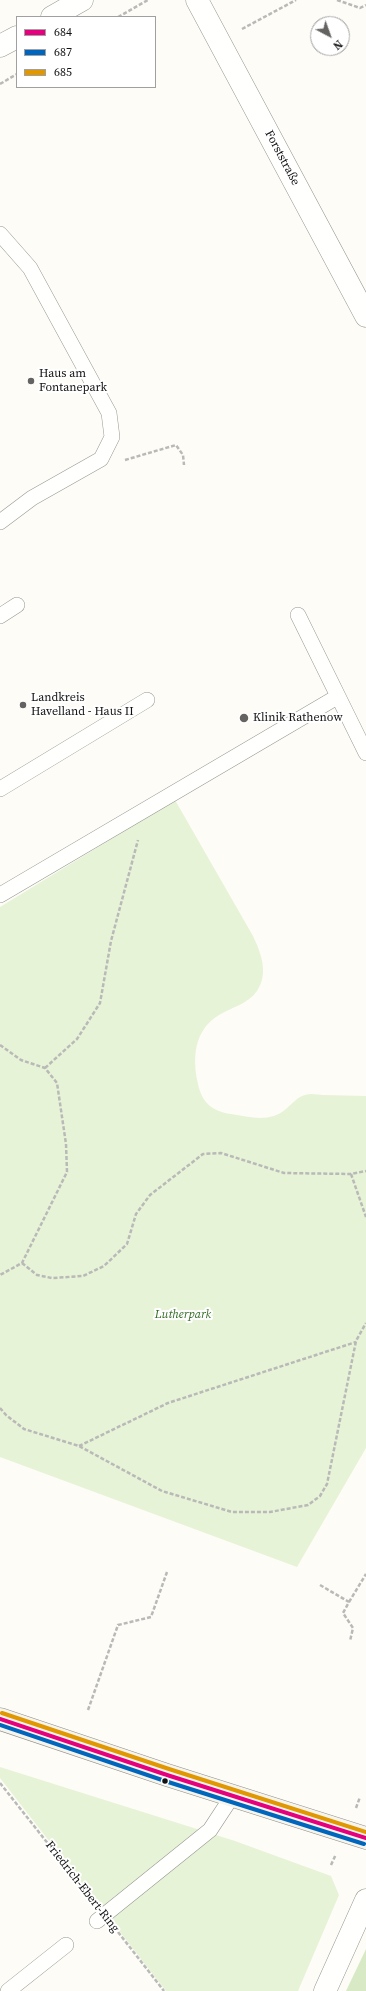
<!DOCTYPE html>
<html>
<head>
<meta charset="utf-8">
<style>
  body { margin:0 }
  #map { position:relative; width:366px; height:1991px; overflow:hidden; background:#fdfcf7; font-family:"Source Serif 4",serif }
  canvas { display:block }
  .legend { position:absolute; left:16px; top:16px; width:140px; height:72px; box-sizing:border-box; background:#fff; border:1px solid #a0a0a0; margin:0; padding:5px 7px; list-style:none; font-size:12px; color:#111 }
  .legend li { display:flex; align-items:center; gap:8px; height:20px }
  .legend b { width:20px; border:1px solid #a0a0a0 }
  .north { position:absolute; left:310px; top:16px; width:40px; height:40px; box-sizing:border-box; background:#fff; border:1px solid #a0a0a0; border-radius:50%; rotate:139deg; font-size:11px; font-weight:700; line-height:16px; text-align:center; color:#111 }
  .north::after { content:''; display:block; margin:auto; width:14px; height:18px; background:#646362; clip-path:polygon(50% 0,100% 100%,50% 72%,0 100%) }
</style>
</head>
<body>
<div id="map">
<canvas width="366" height="1991"></canvas>
<ul class="legend">
<li><b style="height:5px;background:#e5007d"></b>684</li>
<li><b style="height:5px;background:#0065bd"></b>687</li>
<li><b style="height:5px;background:#e09702"></b>685</li>
</ul>
<div class="north">N</div>
</div>
<script>
const c = document.querySelector('canvas').getContext('2d');
c.lineJoin = 'round';
function fill(path, color) { c.fillStyle = color; c.fill(path, 'evenodd'); }
function stroke(path, color, width, dash) { c.strokeStyle = color; c.lineWidth = width; c.lineCap = dash ? 'butt' : 'round'; c.setLineDash(dash || []); c.stroke(path); }
function drawText(font, color, halo, rows, align = 'center') {
  c.font = font + ' "Source Serif 4",serif'; c.lineWidth = 4; c.setLineDash([]); c.textBaseline = 'middle'; c.strokeStyle = halo; c.fillStyle = color; for (const [text, x, y, turn = 0] of rows) {
    c.save(); c.translate(x, y); c.rotate((+turn || 0) * Math.PI / 180); c.textAlign = isNaN(turn) ? turn : align; if (halo) c.strokeText(text, 0, 0); c.fillText(text, 0, 0); c.restore();
  }
}
fill(new Path2D(`
  M175,800L253,936C261,953 269,973 257,991C248,1004 232,1007 219,1015C194,1030 192,1058 198,1084C202,1103 212,1111 231,1114C250,1117 270,1123 286,1109C292,1104 297,1097 305,1095C311,1093 318,1095 323,1095C338,1095 352,1096 366,1096V1448L297,1567L0,1457V907Z
  M0,1767L235,1841L331,1876L339,1895L298,1991H166L0,1778Z`), '#e7f3d7');
fill(new Path2D(`
  M366,1949V1991H346Z`), '#d8eac5');
const lane = new Path2D(`
  M0,234L30,268L109,413L112,437L101,459L32,498L0,522
  M298,615L366,753
  M0,616L17,605
  M0,789L147,700
  M0,895L337,697
  M97,1921L210,1830L233,1795
  M8,1991L66,1945`);
const street = new Path2D(`
  M197,0L366,316
  M52,17L82,0
  M0,46L17,37
  M325,1991L366,1900`);
const secondary = new Path2D(`
  M0,1719L167,1775L366,1838`);
stroke(lane, '#979795', 16);
stroke(street, '#979795', 23);
stroke(secondary, '#8e8d8b', 23);
stroke(new Path2D(`
  M337,0L360,8L366,5
  M118,17L148,0
  M242,29L296,0
  M0,84L17,74
  M125,460L176,445L183,455L184,465
  M0,1045L21,1060L45,1068L57,1083L66,1144L67,1172L22,1263L0,1275
  M45,1068L77,1039L100,1003L111,941L138,840
  M351,1174L366,1217
  M22,1263L37,1275L52,1278L83,1276L104,1266L127,1244L136,1214L150,1195L203,1154L221,1153L284,1173L351,1174L366,1171
  M0,1408L6,1415L24,1429L79,1446L162,1491L232,1512H270L308,1505L320,1496L327,1484L356,1341L366,1323
  M79,1446L168,1403L356,1342
  M320,1585L349,1602L343,1613L353,1628L350,1641
  M349,1602L366,1574
  M88,1710L118,1625L151,1617L167,1572
  M0,1783L91,1898
  M356,1808L360,1797
  M331,1865L336,1854
  M118,1932L164,1991`), '#b9b9b8', 2.5, [4, 2]);
stroke(lane, '#fffffe', 15);
stroke(street, '#fffffe', 22);
stroke(secondary, '#f6f4eb', 22);
stroke(new Path2D(`
  M0,1719L167,1775L366,1838`), '#e5007d', 4);
stroke(new Path2D(`
  M0,1725L165,1781L364,1844`), '#0065bd', 4);
stroke(new Path2D(`
  M2,1713L169,1769L366,1832`), '#e09702', 4);
for (const [x, y, r, color] of [
  [31,381,4,"#646362"],
  [23,705,4,"#646362"],
  [244,718,5,"#646362"],
  [165,1781,3.5,"#111"]
]) { const dot = new Path2D(); dot.arc(x, y, r, 0, 2 * Math.PI); c.fillStyle = color; c.fill(dot); stroke(dot, '#fff', 1.5); }
drawText('12px', '#111', '#fff', [
  ["Forststraße",282,158,62],
  ["Friedrich-Ebert-Ring",82,1887,52]
]);
drawText('12px', '#111', '#fff', [
  ["Haus am",39,374],
  ["Fontanepark",39,388],
  ["Landkreis",31,698],
  ["Havelland - Haus II",31,712],
  ["Klinik Rathenow",253,718]
], 'left');
drawText('italic 12px', '#2f6b1f', '#fff', [
  ["Lutherpark",183,1315]
]);
</script>
</body>
</html>
